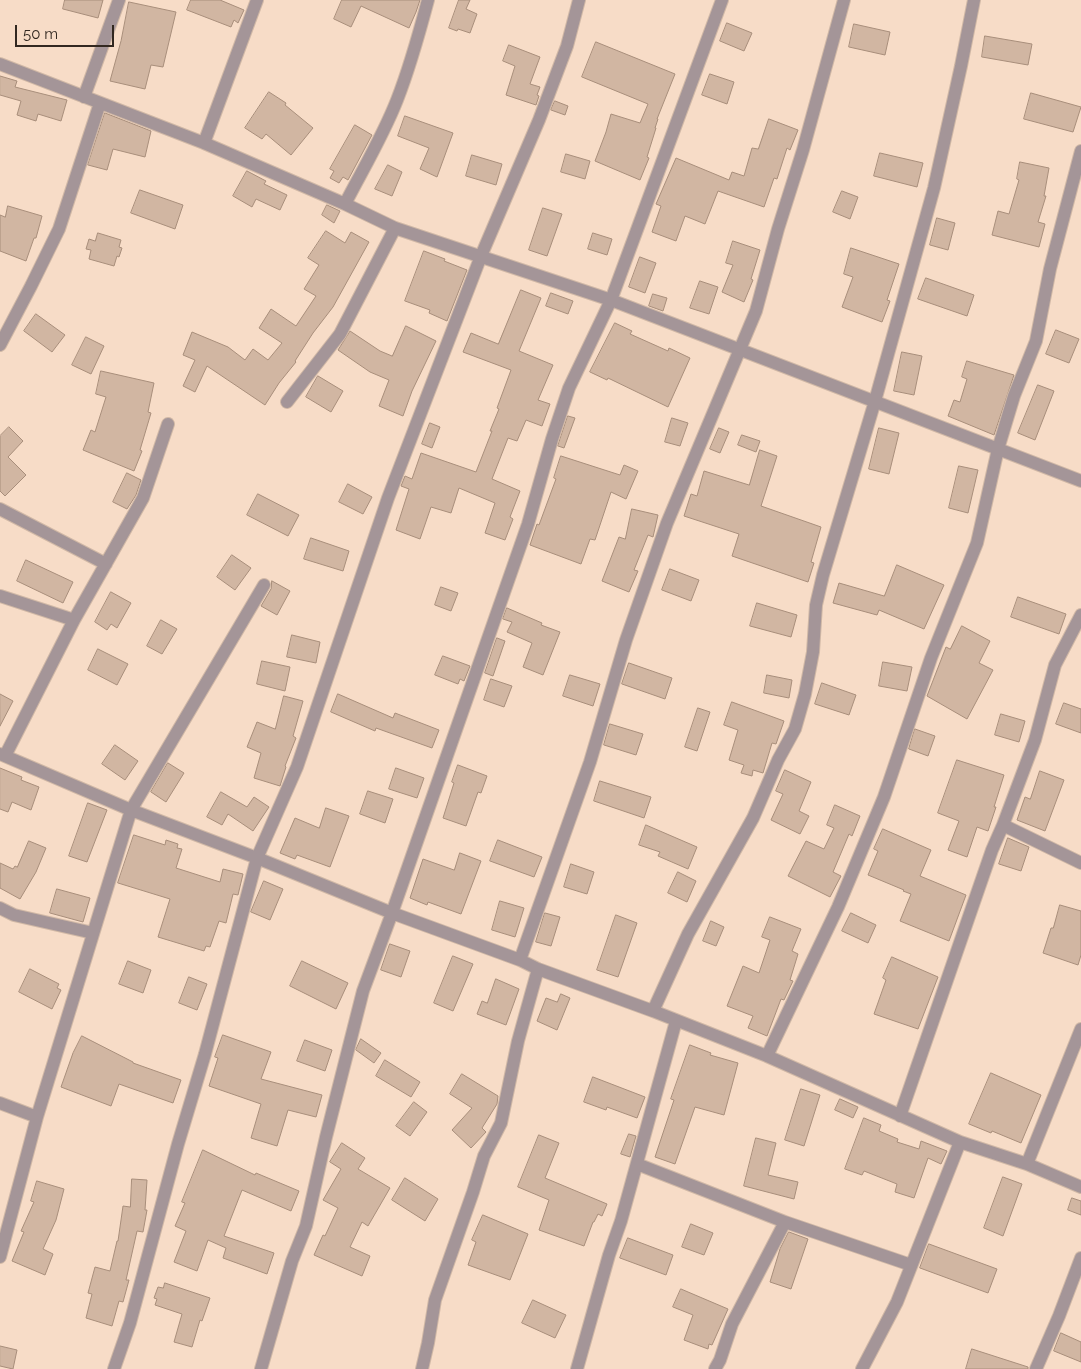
<!DOCTYPE html>
<html>
<head>
<meta charset="utf-8">
<style>
  body { margin:0 }
  #map { position:relative; width:1081px; height:1369px; overflow:hidden; background:#f7dcc7; font-family:Raleway,sans-serif }
  canvas { display:block }
  .scale { position:absolute; left:15px; top:25px; width:99px; height:22px; box-sizing:border-box; border:2px solid #322820; border-top:0; padding-left:6px; font-size:15px; line-height:18px; white-space:nowrap; color:#322820; -webkit-text-stroke:4px #f7dcc7; paint-order:stroke }
</style>
</head>
<body>
<div id="map">
<canvas width="1081" height="1369"></canvas>
<div class="scale">50 m</div>
</div>
<script>
const c = document.querySelector('canvas').getContext('2d');
c.lineJoin = 'round';
function fill(path, color) { c.fillStyle = color; c.fill(path, 'evenodd'); }
function stroke(path, color, width, dash) { c.strokeStyle = color; c.lineWidth = width; c.lineCap = dash ? 'butt' : 'round'; c.setLineDash(dash || []); c.stroke(path); }
const building = new Path2D(`
  M65,0H103L98,18L63,9Z
  M191,0H220L244,10L238,23L234,20L231,27L187,10Z
  M342,0H420L416,12L409,28L361,6L351,27L334,19Z
  M459,0H470L466,9L477,14L470,33L458,29L457,31L449,28Z
  M129,2L176,12L163,67L151,65L145,89L110,81L121,41Z
  M727,23L752,33L744,51L720,41Z
  M854,24L890,32L885,55L849,47Z
  M985,36L1032,44L1028,65L982,57Z
  M596,42L675,74L657,119H658L655,128H656L647,157L649,158L640,180L595,161L606,132L611,114L640,123L648,104L582,77Z
  M509,45L540,57L530,84L540,87L537,95L539,96L536,105L506,95L515,66L503,61Z
  M710,74L734,82L727,104L702,95Z
  M0,76L17,81L15,87L67,100L61,121L38,114L36,121L17,115L21,101L0,95Z
  M269,92L286,103L285,105L313,128L291,155L266,134L262,139L245,128Z
  M1031,93L1081,107L1073,132L1024,119Z
  M555,101L568,106L565,115L551,110Z
  M105,113L151,131L145,157L113,149L107,170L88,165Z
  M405,116L453,133L437,177L420,169L429,148L398,136Z
  M769,119L798,130L790,150L787,148L777,179L774,178L764,207L718,191L705,224L685,216L676,241L652,232L661,206L656,204L676,158L729,180L732,172L744,176L752,148L758,149Z
  M355,125L372,135L348,180L343,177L339,183L330,178L334,171L330,169Z
  M880,153L923,163L917,187L874,176Z
  M566,154L590,161L585,179L561,172Z
  M472,155L502,164L496,185L466,176Z
  M1020,162L1049,168L1044,196H1046L1038,222L1045,224L1039,247L992,235L998,211L1009,214L1019,180L1017,179Z
  M388,165L402,172L392,196L375,189Z
  M247,171L266,181L264,184L287,195L280,210L256,199L252,207L233,196Z
  M140,190L183,205L175,229L131,213Z
  M842,191L858,197L850,219L833,212Z
  M327,205L340,211L334,223L322,215Z
  M8,206L42,216L36,238H34L26,261L0,251V215L5,217Z
  M543,208L562,214L547,256L529,250Z
  M937,218L955,223L948,250L930,245Z
  M326,231L345,243L351,232L369,242L333,307L313,333L295,361L296,362L279,383L265,405L207,366L195,392L183,386L195,360L183,355L192,332L228,347L245,360L253,349L268,360L282,343L259,328L271,309L296,326L316,296L304,289L319,265L308,258Z
  M98,233L121,240L119,247L122,248L119,257L117,256L114,266L89,259L91,250L86,249L89,239L95,241Z
  M593,233L612,239L607,255L588,249Z
  M733,241L760,250L751,279L753,280L744,302L722,292L733,265L726,263Z
  M851,248L899,264L887,300L890,301L882,322L842,307L853,277L844,274Z
  M424,251L445,259L444,261L467,270L447,321L429,313L430,310L405,301Z
  M640,257L656,263L645,293L629,287Z
  M926,278L974,295L967,316L918,299Z
  M700,281L718,287L709,314L690,308Z
  M521,290L541,298L519,351L553,365L538,400L550,404L542,426L526,420L517,441L508,438L492,479L520,491L510,517L513,519L505,540L485,533L495,503L459,488L451,513L431,507L420,539L396,530L409,489L401,486L405,476L412,479L421,453L476,472L492,431H490L499,409L497,408L511,370L463,352L471,333L498,344Z
  M551,293L573,301L568,314L546,306Z
  M653,294L667,298L663,311L649,306Z
  M36,314L65,335L52,352L24,331Z
  M615,323L632,331L630,334L668,351L669,348L690,358L668,407L608,378L607,380L590,372Z
  M406,326L436,341L412,391L403,416L379,406L389,380L370,372L338,350L350,331L380,351L392,356Z
  M1056,330L1079,339L1069,363L1046,354Z
  M86,337L104,346L91,374L72,365Z
  M902,352L922,356L914,395L894,391Z
  M967,361L1014,375L994,435L948,416L954,400L960,402L967,379L962,377Z
  M101,371L154,383L148,412L151,413L140,450L142,451L134,471L83,450L91,430L95,432L106,397L96,394Z
  M318,376L343,391L331,412L306,397Z
  M1038,385L1054,391L1035,440L1018,433Z
  M568,416L575,418L564,448L558,446Z
  M672,418L688,423L680,446L665,442Z
  M430,423L440,427L432,448L422,444Z
  M9,427L23,441L8,457L26,475L5,496L0,491V436Z
  M719,428L729,432L720,453L710,449Z
  M879,428L899,433L889,474L869,469Z
  M742,435L760,441L756,452L738,445Z
  M760,450L777,456L761,506L821,527L811,562L814,563L808,582L732,556L739,534L684,516L691,494L697,496L704,471L749,485Z
  M561,456L620,475L624,465L638,471L626,499L611,492L595,540L590,539L581,564L530,545L537,524L539,525L556,479L554,478Z
  M959,466L978,470L968,513L949,508Z
  M127,473L141,480L136,495L127,509L113,502Z
  M348,484L372,497L363,514L339,502Z
  M258,494L299,515L288,536L247,515Z
  M632,509L658,515L653,537L648,535L634,570L638,571L629,592L602,581L619,537L625,539Z
  M311,538L349,551L343,571L304,559Z
  M232,555L251,568L235,590L217,577Z
  M26,560L73,582L63,603L17,581Z
  M897,565L944,585L924,629L879,610L877,615L833,603L839,583L884,596Z
  M670,569L699,580L691,601L662,590Z
  M272,581L290,591L277,615L261,606L271,589Z
  M441,587L458,593L451,611L435,605Z
  M111,592L131,603L117,628L111,624L107,630L95,622Z
  M1018,597L1066,614L1059,634L1011,617Z
  M757,603L797,615L791,637L750,626Z
  M507,608L542,623L541,625L560,632L543,675L523,667L532,643L507,632L512,622L503,619Z
  M161,620L177,629L162,654L147,646Z
  M962,626L990,641L979,663L993,670L967,719L927,696L946,647L950,649Z
  M292,635L320,642L316,663L287,657Z
  M497,638L505,641L493,676L485,673Z
  M98,649L128,664L117,685L88,670Z
  M443,656L470,666L464,681L460,679L458,684L435,675Z
  M262,661L290,667L285,691L257,684Z
  M883,662L912,667L907,691L879,686Z
  M629,663L672,678L665,699L622,684Z
  M570,675L600,684L593,706L563,696Z
  M767,675L792,680L789,698L764,693Z
  M491,679L512,686L504,707L484,700Z
  M822,683L856,695L849,715L815,704Z
  M0,694L13,701L0,726Z
  M338,694L393,718L395,713L439,730L432,748L376,728L375,731L331,712Z
  M284,696L303,701L293,736L296,738L285,766L286,767L280,786L254,778L261,753L247,747L257,722L275,729Z
  M732,702L784,721L776,744L772,743L763,773L753,770L752,776L741,773L744,765L729,760L738,730L724,725Z
  M1064,703L1081,709V733L1056,724Z
  M698,708L710,712L697,751L685,747Z
  M1001,714L1025,721L1019,742L995,735Z
  M610,724L643,734L636,755L604,745Z
  M915,729L935,736L928,756L909,749Z
  M115,745L138,761L125,780L102,764Z
  M957,760L1004,775L994,807H996L988,831L977,827L967,857L948,850L959,821L938,813Z
  M168,763L184,773L166,802L151,792Z
  M458,765L487,776L481,793L478,792L466,826L443,818L454,783L452,782Z
  M0,768L22,777L21,780L39,787L31,810L12,802L8,812L0,809Z
  M396,768L424,778L417,798L389,789Z
  M785,770L811,782L799,811L809,816L800,834L771,820L783,794L776,791Z
  M1040,771L1064,780L1045,831L1017,820L1025,797L1030,799Z
  M600,781L651,797L644,818L594,801Z
  M368,791L393,799L385,823L360,814Z
  M221,792L247,807L254,797L269,807L253,831L228,814L222,825L207,817Z
  M88,803L107,810L87,862L69,856Z
  M835,805L860,816L852,836L849,834L833,872L841,876L830,897L788,876L806,841L824,849L834,828L827,825Z
  M326,808L349,816L330,867L297,855L295,859L280,853L295,818L319,828Z
  M646,825L697,847L688,869L658,856L660,852L639,845Z
  M883,829L931,850L920,876L966,895L949,941L900,921L911,894L903,891L904,890L868,875L878,851L874,849Z
  M134,835L165,845L166,840L178,844L177,848L182,849L176,868L220,882L223,869L243,874L238,895L233,894L226,923L219,921L210,947L206,946L204,951L158,937L170,899L118,883Z
  M1008,838L1029,847L1021,871L999,864Z
  M498,840L542,857L534,877L490,861Z
  M29,841L46,848L36,872L20,899L0,888V863L13,869L15,866L17,867Z
  M460,853L481,861L461,914L428,902L427,905L410,898L423,859L454,870Z
  M571,864L594,872L587,894L564,887Z
  M678,872L696,881L687,902L668,893Z
  M264,881L283,889L270,920L251,912Z
  M57,889L90,898L83,922L50,913Z
  M500,901L524,908L515,937L492,930Z
  M1060,905L1081,911V955L1078,965L1043,953L1051,928H1053Z
  M545,913L560,917L551,946L536,942Z
  M851,913L876,925L868,943L842,931Z
  M616,915L637,923L618,977L597,970Z
  M770,917L801,929L792,951L798,954L790,980L793,981L784,1000L781,999L767,1036L748,1028L753,1016L727,1006L743,966L759,973L770,940L762,937Z
  M711,921L724,927L716,946L703,941Z
  M390,944L410,951L401,977L381,970Z
  M453,956L473,964L453,1011L434,1003Z
  M892,957L938,977L918,1029L874,1014L886,980L883,978Z
  M128,961L151,970L143,993L119,984Z
  M302,961L348,983L336,1009L290,986Z
  M30,969L59,984L57,988L61,990L52,1009L19,992Z
  M189,977L207,984L197,1010L179,1003Z
  M496,979L519,989L506,1025L477,1014L482,1001L487,1003Z
  M561,994L570,998L557,1030L537,1021L546,998L557,1002Z
  M223,1035L271,1052L261,1079L322,1095L316,1117L288,1110L277,1146L251,1138L261,1104L209,1086L218,1058L215,1057Z
  M82,1036L133,1062V1063L181,1080L173,1103L119,1084L111,1106L61,1087L73,1053Z
  M361,1039L381,1053L374,1063L356,1050Z
  M305,1040L332,1050L325,1071L297,1061Z
  M690,1045L711,1053L710,1055L738,1063L724,1115L695,1107L675,1164L655,1157L674,1100L671,1099Z
  M385,1060L420,1082L411,1097L376,1076Z
  M991,1073L1041,1095L1021,1143L992,1131L991,1133L969,1124Z
  M462,1074L498,1096L497,1104L482,1128L486,1132L471,1148L452,1130L472,1108L450,1094Z
  M593,1077L645,1097L637,1118L607,1107L606,1110L584,1102Z
  M801,1089L820,1095L804,1146L785,1140Z
  M840,1099L858,1107L853,1118L835,1110Z
  M414,1102L427,1112L410,1136L396,1126Z
  M864,1118L881,1125L879,1131L898,1139L897,1142L919,1149L921,1141L947,1151L941,1164L928,1158L914,1198L895,1192L897,1184L864,1171L862,1175L845,1169Z
  M629,1134L636,1136L630,1157L621,1154Z
  M539,1135L559,1143L545,1178L607,1204L602,1216L598,1214L594,1222H593L584,1246L539,1230L549,1200L518,1187Z
  M756,1138L776,1143L768,1175L798,1182L794,1199L744,1186Z
  M342,1143L365,1158L358,1169L390,1188L368,1226L362,1222L350,1247L370,1256L362,1276L314,1255L323,1235L325,1236L338,1208L323,1200L341,1169L330,1162Z
  M203,1150L255,1175L256,1173L299,1191L291,1211L242,1190L224,1236L274,1253L267,1274L223,1258L226,1248L208,1240L197,1271L174,1262L186,1231L175,1226L185,1203L182,1202Z
  M1003,1177L1022,1184L1003,1236L984,1228Z
  M405,1178L438,1199L425,1221L392,1200Z
  M132,1179L147,1180L145,1210H147L143,1232L137,1231L126,1280H129L123,1302L119,1301L112,1326L86,1318L92,1294L88,1293L95,1267L110,1271L117,1241H118L123,1206L130,1207Z
  M37,1181L64,1189L56,1220L43,1249L53,1254L45,1275L12,1261L24,1232L21,1231L34,1202L31,1201Z
  M1072,1198L1081,1201V1215L1068,1210Z
  M483,1215L528,1234L510,1280L468,1265L476,1242L472,1240Z
  M691,1224L713,1233L704,1255L682,1247Z
  M789,1232L808,1239L791,1289L770,1282L780,1249Z
  M628,1238L673,1255L666,1275L620,1258Z
  M929,1244L997,1269L988,1293L920,1268Z
  M165,1283L210,1298L202,1321L200,1320L192,1347L174,1342L182,1314L155,1305L157,1299L154,1298L158,1287L163,1288Z
  M681,1289L728,1309L712,1345L709,1344L708,1349L684,1340L693,1315L673,1307Z
  M533,1300L566,1315L555,1338L522,1323Z
  M1061,1333L1081,1342V1362L1054,1351Z
  M0,1346L17,1350L13,1369L0,1366Z
  M972,1349L1028,1367V1369H966Z`);
fill(building, '#d1b6a2');
stroke(building, '#a88e7b', 1);
const street = new Path2D(`
  M0,64L204,143L345,204L395,228L611,300L1081,481
  M84,97L119,0
  M204,143L257,0
  M345,204C363,169 383,136 397,100C410,67 419,34 428,0
  M0,345L31,286L59,229L100,103
  M287,402L340,334L395,228
  M0,509L106,564
  M0,596L74,620
  M0,754L131,810L257,858L392,913L520,960L538,969L653,1011L767,1056L960,1142L1027,1164L1081,1187
  M5,756L74,620L143,498L168,424
  M1003,825L1081,863
  M0,908L14,915L93,933
  M520,960L590,762L626,640L667,523L756,311L778,229L803,150L844,0
  M653,1011L688,934L753,818L778,760L795,729L805,694L813,652L816,605L823,575L875,401L934,188L961,66L974,0
  M767,1056L838,907L884,797L931,658L977,543L998,449L1014,396L1036,341L1050,269L1081,151
  M0,1103L37,1117
  M900,1116L992,850L1003,825L1035,740L1055,665L1081,615
  M637,1164L785,1222L911,1265
  M1027,1164L1081,1029
  M0,1257L37,1117L131,810L264,585
  M114,1369L130,1323L178,1144L205,1054L257,858L297,767L388,498L481,256L539,120L567,46L579,0
  M261,1369L292,1261L306,1226L326,1137L363,991L392,913L528,524L552,439L569,388L611,300L722,0
  M422,1369L428,1343L435,1300L473,1192L484,1156L501,1123L518,1041L538,969
  M577,1369L609,1255L621,1221L676,1021
  M715,1369L720,1360L732,1324L785,1222
  M862,1369L897,1302L960,1142
  M1036,1369L1059,1316L1081,1258`);
stroke(street, '#d0b8a6', 14);
stroke(street, '#a49598', 12);
</script>
</body>
</html>
